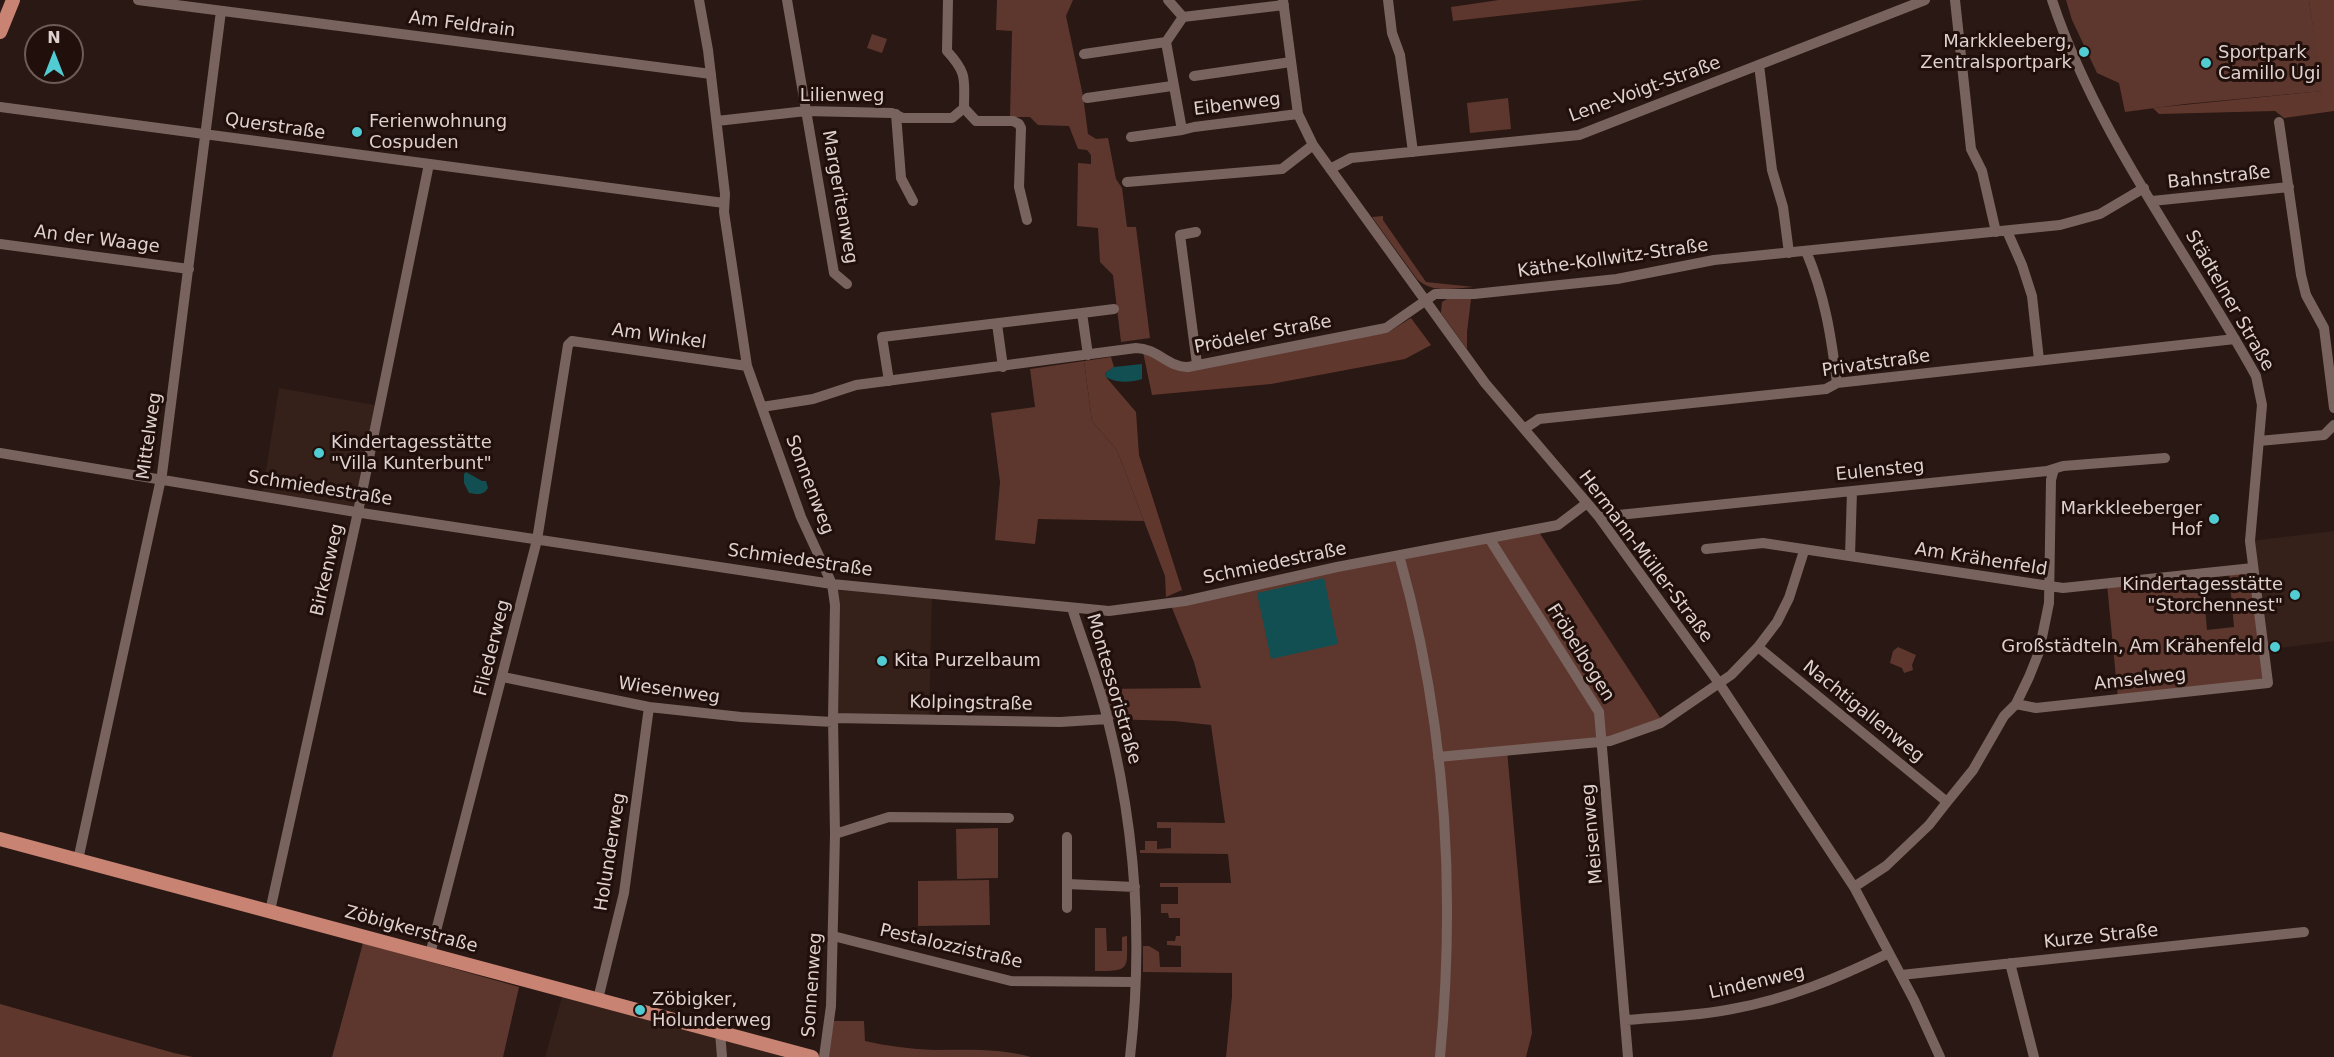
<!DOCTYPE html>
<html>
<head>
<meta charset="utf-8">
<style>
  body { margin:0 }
  #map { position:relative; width:2334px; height:1057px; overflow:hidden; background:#2a1814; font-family:"DejaVu Sans",sans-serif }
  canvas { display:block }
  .north { position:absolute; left:24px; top:24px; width:60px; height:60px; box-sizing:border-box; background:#200f0b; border:2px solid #6c5d59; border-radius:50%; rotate:0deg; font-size:16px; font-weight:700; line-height:24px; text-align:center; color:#ded1ce }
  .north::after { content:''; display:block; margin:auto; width:21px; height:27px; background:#51ccd3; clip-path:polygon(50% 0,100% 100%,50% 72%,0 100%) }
</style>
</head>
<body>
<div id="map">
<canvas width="2334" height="1057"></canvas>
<div class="north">N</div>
</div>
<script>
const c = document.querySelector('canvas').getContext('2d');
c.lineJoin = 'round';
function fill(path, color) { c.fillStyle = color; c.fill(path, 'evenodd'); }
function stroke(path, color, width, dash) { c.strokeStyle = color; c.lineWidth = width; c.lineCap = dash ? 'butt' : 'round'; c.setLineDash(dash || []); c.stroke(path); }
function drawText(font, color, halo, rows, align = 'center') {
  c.font = font + ' "DejaVu Sans",sans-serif'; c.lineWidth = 6; c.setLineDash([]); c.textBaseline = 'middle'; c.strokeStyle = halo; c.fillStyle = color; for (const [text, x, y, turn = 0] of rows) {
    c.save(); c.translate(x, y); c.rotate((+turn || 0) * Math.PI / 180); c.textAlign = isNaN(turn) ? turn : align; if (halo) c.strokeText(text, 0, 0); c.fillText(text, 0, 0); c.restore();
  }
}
fill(new Path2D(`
  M279,388L380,406L358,512L262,496Z
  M2334,531V641L2264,650L2250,541Z
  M832,584L932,594L929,719L833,718Z
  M564,990L812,1057H545Z`), '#36201a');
fill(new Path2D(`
  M997,0H1073L1066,16L1083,96L1088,134L1096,139L1108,138L1116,179L1122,188L1127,227H1136L1150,338L1121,342L1113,275L1100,262L1098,228L1077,226L1078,163L1091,164V155L1087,150L1078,149L1069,126L1038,125L1030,117H1010L1012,31L996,30Z
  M1499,0H1643L1453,21L1451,7Z
  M2066,0H2309L2323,91L2185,104L2125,112L2119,83L2097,73L2072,20Z
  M872,34L887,39L882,53L867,48Z
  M1508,98L1511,129L1470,133L1467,103Z
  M1383,216V220L1426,282L1474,287C1453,288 1433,294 1417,279L1372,217Z
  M1447,299H1471L1467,332V349L1441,313L1442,302Z
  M1084,361L1092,421L1117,450L1144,521L1038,519L1035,544L995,540L1000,482L991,413L1035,407L1030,369Z
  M1537,529L1663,722L1610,741L1507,750L1532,1033L1526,1057H1226L1232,996V973L1143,972V946H1149L1159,952L1160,967H1181V946L1167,945V941H1175L1176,936H1180V918H1169L1168,913H1161V904H1178V887H1160V883H1231L1228,854L1140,853V850H1145V841H1157V849L1171,848V828H1157V822L1225,823L1211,725L1174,721L1108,719L1099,689L1201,688L1194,662L1170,603Z
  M2253,568L2268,683L2118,699L2107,584L2202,573L2207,630L2234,627L2229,571Z
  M1898,647L1916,655L1912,665L1913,670L1904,673L1902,668L1890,663L1893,651Z
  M998,828V878L957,879L956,829Z
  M989,880L990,925L918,926V881Z
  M1095,928H1106L1107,951H1122V937L1127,936C1127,970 1131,971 1095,971Z
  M363,943L519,987L503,1057H332Z
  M829,1021H864L865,1041C887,1046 911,1049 934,1050C968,1050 998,1048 1031,1057H824Z`), '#5d372d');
fill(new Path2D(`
  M2309,0H2334V111L2284,118L2275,111L2159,114L2153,108L2322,91Z
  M1411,318L1431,345L1405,359L1271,384L1152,395L1143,352L1172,368L1387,333Z
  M1111,357L1114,367L1105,373L1106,377L1136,412L1139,455L1182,590L1166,597L1165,576L1117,450L1092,421L1084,361Z
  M0,1004L174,1053L193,1057H0Z`), '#5f372d');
fill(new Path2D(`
  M1142,364V379C1130,383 1117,383 1106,377L1105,373L1114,367Z
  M466,472L482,481H486L488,488C483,496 477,494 469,493L464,483V474Z
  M1324,578L1338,644L1271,659L1257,593Z`), '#114f52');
stroke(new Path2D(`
  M138,0L711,74
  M699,0L708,50L725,194L724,212L747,366L801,517L832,584L835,605L833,718L835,834L831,1006L824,1057
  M787,0L834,273L847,284
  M948,0L947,51C968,74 964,79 964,108
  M1168,0L1183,17L1166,42L1182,130
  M1283,0L1298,114L1313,145L1485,383L1599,517L1719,683L1854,887L1914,1000L1940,1057
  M1388,0L1392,33L1400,55L1413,152
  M1955,0L1971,149L1982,171L1996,232
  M1183,17L1284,5
  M1084,54L1166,42
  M1759,65L1772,170L1783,207L1789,253
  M1194,76L1291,62
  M1087,98L1172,86
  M0,107L724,203
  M964,108L976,121H1013L1019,124L1021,128L1019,187L1027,220
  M896,114L901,178L913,201
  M717,121L806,111L892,113L903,118H952L964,108
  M2279,122L2301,275L2306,295L2324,328L2334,408
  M1131,137L1182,130L1194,127L1298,114
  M1330,169L1351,158L1579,135L1925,0
  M1127,182L1282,169L1313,145
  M2152,201L2289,187
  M2007,231L2022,265L2032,296L2039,360
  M1196,232L1180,235L1197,364
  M0,244L189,269
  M1806,251C1825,296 1831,335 1837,383
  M1082,313L1114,309
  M997,324L1003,367
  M889,381L882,337L1082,313L1088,355
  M762,407L813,399L856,385L1136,348C1157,348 1169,368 1188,367L1386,328L1435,294H1474L1617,279L1714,260L2060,225L2100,214L2144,188
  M1524,429L1539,419L1826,389L1837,383L2235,339
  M2259,441L2324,435L2334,425
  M0,453L368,514L832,584L1109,611L1185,601L1337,567L1558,525L1587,503
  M1599,517L2047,471L2063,466L2165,458
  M1489,538L1599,712L1628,1057
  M1706,549L1763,543L2063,588L2253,568
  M1399,555C1445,717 1456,889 1440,1057
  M1850,556L1852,491
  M1072,608C1084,646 1099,683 1108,721C1136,831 1143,945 1130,1057
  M1758,647L1947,802
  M503,677L649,707L741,717L833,722
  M2016,704L2036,708L2268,683L2250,541L2262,405L2256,376C2187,251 2097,136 2052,0
  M833,718L1060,722L1108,719
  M1438,757L1610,741L1661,723L1731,675L1758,647L1777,622L1789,598L1804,551
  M835,834L889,817L1009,818
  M1067,837V908
  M78,860L162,474L221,11
  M1067,884L1135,887
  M1854,887L1886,866L1929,825L1947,802L1973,770L2004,716L2016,704L2029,677L2039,652L2049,603L2051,480L2054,469
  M270,911L358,512L429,164
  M833,936L1011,981L1135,982
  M430,954L537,540L568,345L572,341L747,366
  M2010,963L2034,1057
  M1901,975L2304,932
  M598,999L624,893L649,707
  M1626,1020C1661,1017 1698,1016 1732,1009C1788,999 1838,978 1889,953
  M720,1032L722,1057`), '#79635e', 10);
stroke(new Path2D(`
  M0,32L13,0
  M0,839L812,1057`), '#c88372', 14);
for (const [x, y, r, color] of [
  [2084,52,6,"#51ccd3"],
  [2206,63,6,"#51ccd3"],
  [357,132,6,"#51ccd3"],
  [319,453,6,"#51ccd3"],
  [2214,519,6,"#51ccd3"],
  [2295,595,6,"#51ccd3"],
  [2275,647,6,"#51ccd3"],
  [882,661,6,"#51ccd3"],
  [640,1010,6,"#51ccd3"]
]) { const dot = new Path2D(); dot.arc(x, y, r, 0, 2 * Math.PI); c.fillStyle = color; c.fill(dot); stroke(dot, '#200f0b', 2); }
drawText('18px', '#ded1ce', '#200f0b', [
  ["Am Feldrain",462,25,7],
  ["Lene-Voigt-Straße",1645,90,-20],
  ["Lilienweg",842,96],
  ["Eibenweg",1237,105,-7],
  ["Querstraße",275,127,8],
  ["Bahnstraße",2219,178,-6],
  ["Margeritenweg",839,197,80],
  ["An der Waage",97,240,7],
  ["Käthe-Kollwitz-Straße",1613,259,-8],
  ["Städtelner Straße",2229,301,60],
  ["Prödeler Straße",1263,335,-11],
  ["Am Winkel",659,337,8],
  ["Privatstraße",1876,364,-8],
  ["Mittelweg",150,436,-82],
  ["Eulensteg",1880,471,-6],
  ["Sonnenweg",809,485,69],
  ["Schmiedestraße",320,489,9],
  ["Hermann-Müller-Straße",1645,557,53],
  ["Am Krähenfeld",1981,560,9],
  ["Schmiedestraße",800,561,8],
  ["Schmiedestraße",1275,564,-12],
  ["Birkenweg",328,570,-77],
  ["Fliederweg",493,648,-76],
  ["Fröbelbogen",1580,653,58],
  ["Amselweg",2140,680,-6],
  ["Montessoristraße",1113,689,74],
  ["Wiesenweg",669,691,8],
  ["Kolpingstraße",971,704,1],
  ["Nachtigallenweg",1863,712,39],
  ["Meisenweg",1593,834,-95],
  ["Holunderweg",611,852,-81],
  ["Zöbigkerstraße",411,930,15],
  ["Kurze Straße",2101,937,-6],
  ["Pestalozzistraße",951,947,13],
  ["Lindenweg",1757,983,-13],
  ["Sonnenweg",813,985,-86]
]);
drawText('18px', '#ded1ce', '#200f0b', [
  ["Markkleeberg,",2072,42,"right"],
  ["Zentralsportpark",2072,63,"right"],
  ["Sportpark",2218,53],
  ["Camillo Ugi",2218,74],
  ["Ferienwohnung",369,122],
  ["Cospuden",369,143],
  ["Kindertagesstätte",331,443],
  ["\"Villa Kunterbunt\"",331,464],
  ["Markkleeberger",2202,509,"right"],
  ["Hof",2202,530,"right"],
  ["Kindertagesstätte",2283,585,"right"],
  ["\"Storchennest\"",2283,606,"right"],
  ["Großstädteln, Am Krähenfeld",2263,647,"right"],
  ["Kita Purzelbaum",894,661],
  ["Zöbigker,",652,1000],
  ["Holunderweg",652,1021]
], 'left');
</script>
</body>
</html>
